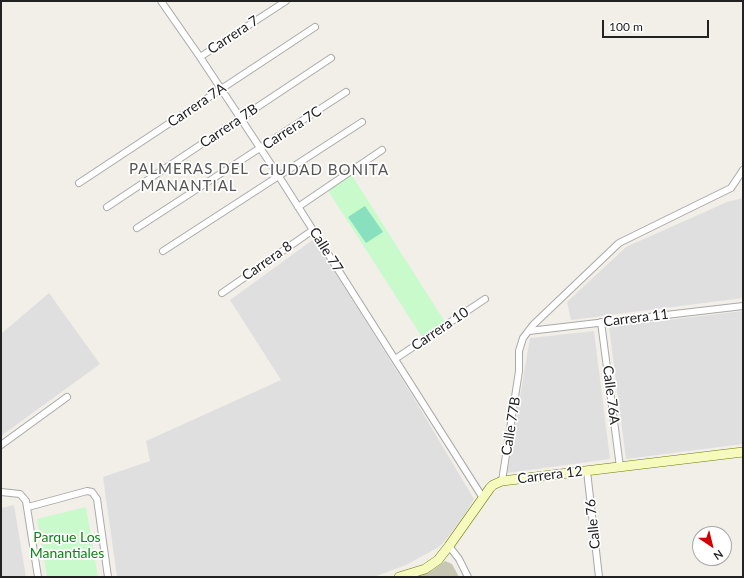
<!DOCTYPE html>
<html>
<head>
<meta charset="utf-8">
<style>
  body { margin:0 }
  #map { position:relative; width:744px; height:578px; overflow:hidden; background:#f2efe9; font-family:Lato,sans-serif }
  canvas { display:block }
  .frame { position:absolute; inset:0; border:2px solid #222; pointer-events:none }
  .north { position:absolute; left:692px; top:526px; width:40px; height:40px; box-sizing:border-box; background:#fff; border:1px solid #a7a7a7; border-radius:50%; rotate:145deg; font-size:11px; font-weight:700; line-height:16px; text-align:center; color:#222 }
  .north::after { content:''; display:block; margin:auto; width:14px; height:18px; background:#d40000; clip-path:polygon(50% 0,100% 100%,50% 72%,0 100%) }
  .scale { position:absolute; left:602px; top:20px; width:107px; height:18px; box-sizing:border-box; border:2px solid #222; border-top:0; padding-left:5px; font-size:12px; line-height:14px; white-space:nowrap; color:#222; -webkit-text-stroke:3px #fff; paint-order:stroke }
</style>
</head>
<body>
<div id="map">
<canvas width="744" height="578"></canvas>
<div class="frame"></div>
<div class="north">N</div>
<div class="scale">100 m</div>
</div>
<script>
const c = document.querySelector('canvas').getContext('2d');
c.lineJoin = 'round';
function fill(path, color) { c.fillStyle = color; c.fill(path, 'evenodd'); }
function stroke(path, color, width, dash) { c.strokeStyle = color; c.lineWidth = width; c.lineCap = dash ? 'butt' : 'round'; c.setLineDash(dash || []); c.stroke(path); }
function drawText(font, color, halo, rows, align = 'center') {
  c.font = font + ' Lato,sans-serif'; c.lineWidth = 3.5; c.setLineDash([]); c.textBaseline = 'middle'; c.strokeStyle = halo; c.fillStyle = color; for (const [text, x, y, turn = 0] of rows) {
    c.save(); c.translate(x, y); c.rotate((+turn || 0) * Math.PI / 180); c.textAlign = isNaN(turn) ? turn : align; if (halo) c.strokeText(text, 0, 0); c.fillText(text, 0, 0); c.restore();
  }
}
fill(new Path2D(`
  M743,198V298L571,320L567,302L626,247L727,202Z
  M314,239L415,400L474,499L464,516L444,542L437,548L406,565L374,577H117L103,477L150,461L146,441L281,380L230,300Z
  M49,293L100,364L1,436V334Z
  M743,311V444L626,459L609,327Z
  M594,331L610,459L507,473L530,338Z
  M14,505L26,577H1V508Z`), '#e0dfdf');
fill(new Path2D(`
  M445,561L452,564L459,577H414L433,570Z`), '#c7c7b4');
fill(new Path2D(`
  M351,174L445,322L422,337L327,189Z
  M86,507L98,577H47L37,519Z`), '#c8facc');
fill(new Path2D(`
  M365,206L383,232L366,243L348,217Z`), '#88e0be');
const street = new Path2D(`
  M161,1L200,57L278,175L483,498
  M200,57L286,1
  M79,183L315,27
  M107,207L331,58
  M298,207L382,150
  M137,228L346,92
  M163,251L362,122
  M222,293L313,230
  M601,322L620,467
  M529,331L743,306
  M395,359L485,299
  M1,445L67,397
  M587,471L599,577
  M502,481L519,371V351L523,338L533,325L619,243L731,188L743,170
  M1,492L20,494L26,501L38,577
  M28,507L87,491L92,492L97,499L108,577
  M449,546L459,559L468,577`);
const secondary = new Path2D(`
  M399,577L425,569L438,560L449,546L490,488L493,485L502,481L743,452`);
stroke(street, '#a9a9a9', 8);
stroke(secondary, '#707d05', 10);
stroke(street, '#fff', 6);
stroke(secondary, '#f7fabf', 9);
drawText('14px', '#222', '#fff', [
  ["Carrera 7",233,35,-33],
  ["Carrera 7A",197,105,-34],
  ["Carrera 7B",229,126,-34],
  ["Carrera 7C",292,128,-33],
  ["Calle 77",326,250,58],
  ["Carrera 8",267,261,-35],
  ["Carrera 11",636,318,-7],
  ["Carrera 10",440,329,-34],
  ["Calle 76A",611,395,83],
  ["Calle 77B",511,426,-81],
  ["Carrera 12",550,475,-7],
  ["Calle 76",593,524,-96]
]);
drawText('14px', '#0c8416', '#fff', [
  ["Parque Los",67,537],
  ["Manantiales",67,553]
]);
c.letterSpacing = '1px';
drawText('15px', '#555', '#fff', [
  ["PALMERAS DEL",189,169],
  ["MANANTIAL",189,186],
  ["CIUDAD BONITA",324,170]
]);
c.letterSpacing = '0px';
</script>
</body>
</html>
